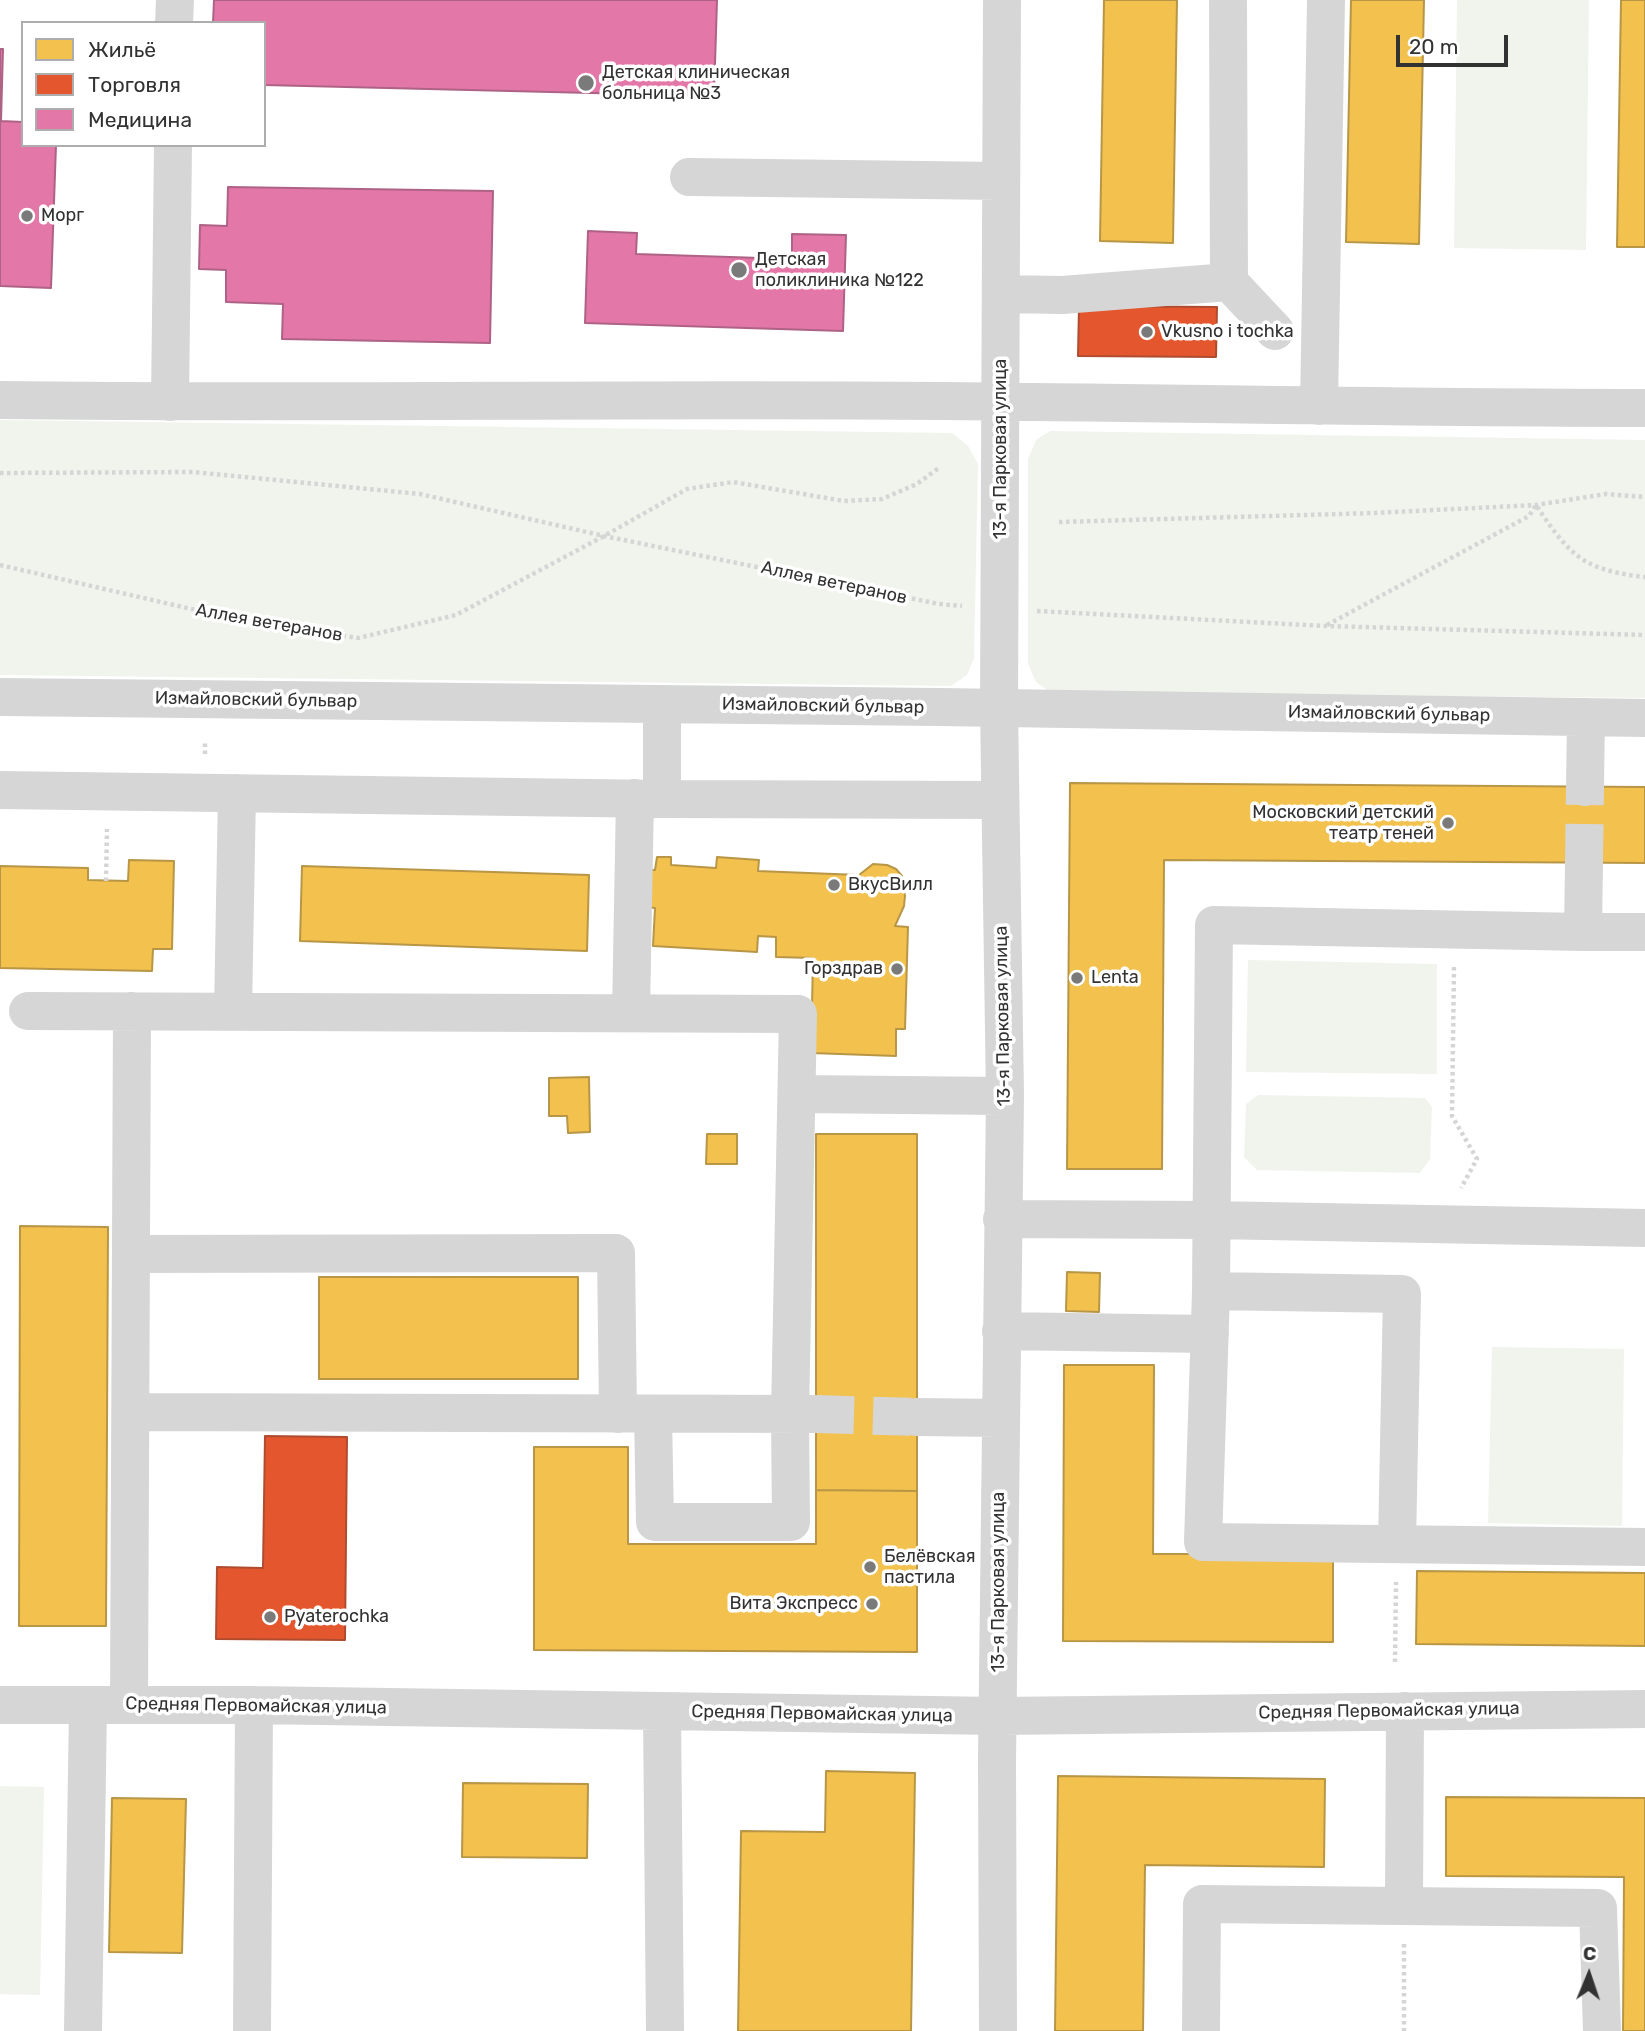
<!DOCTYPE html>
<html>
<head>
<meta charset="utf-8">
<style>
  body { margin:0 }
  #map { position:relative; width:1645px; height:2031px; overflow:hidden; background:#fff; font-family:Rubik,sans-serif }
  canvas { display:block }
  .legend { position:absolute; left:21px; top:21px; width:245px; height:126px; box-sizing:border-box; background:#fff; border:2px solid #adadad; margin:0; padding:9px 12px; list-style:none; font-size:21px; color:#323232 }
  .legend li { display:flex; align-items:center; gap:14px; height:35px }
  .legend b { width:35px; border:2px solid #adadad }
  .north { position:absolute; left:1554px; top:1940px; width:70px; height:70px; -webkit-text-stroke:5px #fff; paint-order:stroke; rotate:2deg; font-size:19px; font-weight:700; line-height:28px; text-align:center; color:#323232 }
  .north::after { content:''; display:block; margin:auto; width:24px; height:32px; background:#323232; clip-path:polygon(50% 0,100% 100%,50% 72%,0 100%) }
  .scale { position:absolute; left:1396px; top:35px; width:112px; height:32px; box-sizing:border-box; border:4px solid #323232; border-top:0; padding-left:9px; font-size:21px; line-height:24px; white-space:nowrap; color:#323232; -webkit-text-stroke:5px #fff; paint-order:stroke }
</style>
</head>
<body>
<div id="map">
<canvas width="1645" height="2031"></canvas>
<ul class="legend">
<li><b style="height:19px;background:#f2c14e"></b>Жильё</li>
<li><b style="height:19px;background:#e4572e"></b>Торговля</li>
<li><b style="height:19px;background:#e377a8"></b>Медицина</li>
</ul>
<div class="north">С</div>
<div class="scale">20 m</div>
</div>
<script>
const c = document.querySelector('canvas').getContext('2d');
c.lineJoin = 'round';
function fill(path, color) { c.fillStyle = color; c.fill(path, 'evenodd'); }
function stroke(path, color, width, dash) { c.strokeStyle = color; c.lineWidth = width; c.lineCap = dash ? 'butt' : 'round'; c.setLineDash(dash || []); c.stroke(path); }
function drawText(font, color, halo, rows, align = 'center') {
  c.font = font + ' Rubik,sans-serif'; c.lineWidth = 7; c.setLineDash([]); c.textBaseline = 'middle'; c.strokeStyle = halo; c.fillStyle = color; for (const [text, x, y, turn = 0] of rows) {
    c.save(); c.translate(x, y); c.rotate((+turn || 0) * Math.PI / 180); c.textAlign = isNaN(turn) ? turn : align; if (halo) c.strokeText(text, 0, 0); c.fillText(text, 0, 0); c.restore();
  }
}
fill(new Path2D(`
  M1457,0H1589L1586,250L1454,248Z
  M0,420L952,433L968,446L978,464L974,658L967,675L951,686L0,675Z
  M1050,431L1645,440V698L1050,692L1036,682L1028,664V459L1036,440Z
  M1248,960L1437,964V1074L1246,1072Z
  M1258,1095L1425,1098L1432,1107L1430,1159L1420,1173L1257,1170L1244,1157L1246,1104Z
  M1492,1347L1624,1349L1622,1526L1488,1523Z
  M0,1786L44,1787L40,1995L0,1994Z`), '#f1f4ed');
const homes = new Path2D(`
  M1104,0H1177L1173,243L1100,241Z
  M1351,0H1424L1419,244L1346,242Z
  M1621,0H1645V247H1617Z
  M1070,783L1645,787V863L1164,860L1162,1169H1067Z
  M657,857H671V865L716,868L717,857L759,860L758,871L859,875L873,864L887,865L896,869L902,876L905,896L904,906L895,926L908,927L905,1029H896V1056L811,1053L813,958L776,957V937L758,936L757,952L653,946L655,908L645,907L648,870H655Z
  M129,860L174,861L172,949H153L152,971L0,968V866L88,868V880L128,881Z
  M302,866L589,875L587,951L300,941Z
  M589,1077L590,1132L568,1133L567,1116H549V1078Z
  M707,1134H737V1164H706Z
  M816,1134H917V1491L816,1490Z
  M20,1226L108,1227L106,1626H19Z
  M1067,1272L1100,1273L1099,1312L1066,1311Z
  M319,1277H578V1379H319Z
  M1064,1365H1154L1153,1554H1333V1642L1063,1641Z
  M534,1447H628V1544H816V1490L917,1491V1652L534,1650Z
  M1417,1571L1645,1573V1646L1416,1644Z
  M826,1771L915,1773L911,2031H738L741,1831L825,1832Z
  M1058,1776L1325,1779L1324,1867L1145,1865L1143,2031H1055Z
  M463,1783L588,1784L587,1858L462,1857Z
  M1446,1797L1645,1798V2031H1623L1624,1877L1446,1876Z
  M112,1798L186,1799L182,1953L109,1952Z`);
fill(homes, '#f2c14e');
stroke(homes, '#b89646', 2);
const shops = new Path2D(`
  M1079,306L1217,307L1216,357L1078,356Z
  M265,1436L347,1437L345,1640L216,1639L217,1567L263,1568Z`);
fill(shops, '#e4572e');
stroke(shops, '#af4c2f', 2);
const health = new Path2D(`
  M214,0H717L714,96L264,85V23H213Z
  M0,49H3L1,121L23,122V145H56L51,288L0,286Z
  M228,187L493,191L490,343L282,339L283,304L226,302V270L199,269L200,225L227,226Z
  M588,231L637,233L636,254L792,259V234L846,235L843,331L585,323Z`);
fill(health, '#e377a8');
stroke(health, '#ae6285', 2);
stroke(new Path2D(`
  M1584,862L1585,787
  M816,1414L917,1417`), '#d6d6d6', 38, [38, 19]);
stroke(new Path2D(`
  M0,473L193,472L420,494L604,536L939,604L962,606
  M1059,522L1373,513L1536,505L1606,494L1645,497
  M0,565L248,622L358,638L456,615L604,536L687,489L733,482L844,501L882,499L917,484L940,467
  M1037,611L1326,626L1645,635
  M1327,625L1529,516L1536,505C1548,523 1566,551 1587,562C1603,571 1626,575 1645,577
  M205,754V741
  M106,881L107,829
  M1454,967L1452,1116L1477,1159L1461,1188
  M1395,1662L1396,1582
  M1404,1944V2031`), '#d5d5d5', 4.5, [3.5, 3.5]);
stroke(new Path2D(`
  M174,23L175,0
  M689,177L1001,181
  M1229,282L1275,331
  M1001,294L1062,295L1229,282L1228,0
  M0,400C314,404 628,398 942,401C1177,403 1411,408 1645,408
  M170,402L173,145
  M1319,406L1326,0
  M0,697L939,707L1645,718
  M1585,787L1586,717
  M0,790L662,799L1000,800
  M662,799V704
  M1584,862L1583,932L1214,925L1211,1291L1203,1542L1645,1547
  M1583,932H1645
  M28,1011L798,1014L790,1414L791,1522H655L653,1414
  M233,1011L237,793
  M631,1013L635,798
  M797,1094L1005,1096
  M1002,1219L1212,1220L1645,1228
  M132,1254L616,1253L618,1414
  M1211,1291L1402,1294L1397,1544
  M1001,1331L1210,1334
  M131,1412L815,1414
  M917,1417L1001,1418
  M0,1705H254L998,1716L1645,1709
  M129,1705L132,1011
  M662,1712L665,2031
  M1404,1905L1405,1711
  M83,2031L88,1706
  M252,2031L254,1705
  M998,2031L997,1761L1005,1096L999,708L1002,0
  M1201,2031L1202,1904L1598,1908L1602,2031`), '#d6d6d6', 38);
for (const [x, y, r, color] of [
  [586,83,9,"#7a7a7a"],
  [27,216,7,"#7a7a7a"],
  [739,270,9,"#7a7a7a"],
  [1147,332,7,"#7a7a7a"],
  [1448,823,7,"#7a7a7a"],
  [834,885,7,"#7a7a7a"],
  [897,969,7,"#7a7a7a"],
  [1077,978,7,"#7a7a7a"],
  [870,1567,7,"#7a7a7a"],
  [872,1604,7,"#7a7a7a"],
  [270,1617,7,"#7a7a7a"]
]) { const dot = new Path2D(); dot.arc(x, y, r, 0, 2 * Math.PI); c.fillStyle = color; c.fill(dot); stroke(dot, '#fff', 2.5); }
drawText('18px', '#323232', '#fff', [
  ["Детская клиническая",602,73],
  ["больница №3",602,94],
  ["Морг",41,216],
  ["Детская",755,260],
  ["поликлиника №122",755,281],
  ["Vkusno i tochka",1161,332],
  ["Московский детский",1434,813,"right"],
  ["театр теней",1434,834,"right"],
  ["ВкусВилл",848,885],
  ["Горздрав",883,969,"right"],
  ["Lenta",1091,978],
  ["Белёвская",884,1557],
  ["пастила",884,1578],
  ["Вита Экспресс",858,1604,"right"],
  ["Pyaterochka",284,1617]
], 'left');
drawText('18px', '#323232', '#fff', [
  ["13-я Парковая улица",1001,449,-90],
  ["Аллея ветеранов",834,583,12],
  ["Аллея ветеранов",269,623,10],
  ["Измайловский бульвар",256,700,1],
  ["Измайловский бульвар",823,706,1],
  ["Измайловский бульвар",1389,714,1],
  ["13-я Парковая улица",1003,1016,-91],
  ["13-я Парковая улица",999,1582,-90],
  ["Средняя Первомайская улица",256,1706,1],
  ["Средняя Первомайская улица",1389,1711,-1],
  ["Средняя Первомайская улица",822,1714,1]
]);
</script>
</body>
</html>
